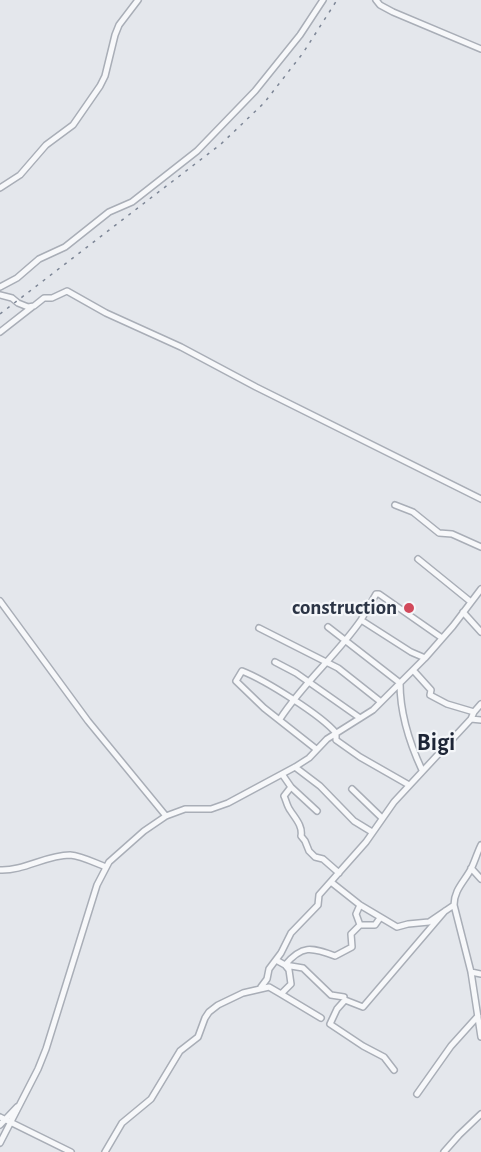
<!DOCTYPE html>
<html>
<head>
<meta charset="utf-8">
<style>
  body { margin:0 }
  canvas { display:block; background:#e4e7ec }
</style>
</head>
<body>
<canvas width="481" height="1152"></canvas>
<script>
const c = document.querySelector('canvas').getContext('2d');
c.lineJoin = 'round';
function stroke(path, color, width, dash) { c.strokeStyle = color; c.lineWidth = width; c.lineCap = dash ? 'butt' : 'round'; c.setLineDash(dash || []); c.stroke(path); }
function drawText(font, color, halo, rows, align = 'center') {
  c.font = font + ' "Alegreya Sans",sans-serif'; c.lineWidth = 4.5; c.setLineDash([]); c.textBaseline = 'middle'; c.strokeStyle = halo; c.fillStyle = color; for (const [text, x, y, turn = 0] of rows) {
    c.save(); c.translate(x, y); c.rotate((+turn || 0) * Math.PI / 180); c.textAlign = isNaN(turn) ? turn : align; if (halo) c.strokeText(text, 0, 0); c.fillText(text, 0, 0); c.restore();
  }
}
const minor = new Path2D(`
  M376,0L380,5L393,12L481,49
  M0,188L20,175L46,145L73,125L100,86L105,76L115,35L119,25L138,0
  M0,287L17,278L39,259L65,247L109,212L132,202L197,151L255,91L300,35L323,0
  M0,295L12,298L18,303L28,307L34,306L44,298H52L67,291L106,313L181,347L256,387L481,499
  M0,332L32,307
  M395,505L413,512L439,533L452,534L481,547
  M418,559L471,602
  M0,601L88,721L166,816
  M463,612L481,632
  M328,627L400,683C400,714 409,742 422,770
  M259,628L338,668L381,702
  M425,658L411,652L361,620L376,594H379L442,638
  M275,662L296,673L360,718
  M413,670L431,690L430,695L447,704L474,712
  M280,719C303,683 337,655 361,620
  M471,719L481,720
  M316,749L264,708L236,681L242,671C265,680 321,715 336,733V740L360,757L409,785
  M295,767L320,786L354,821L372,832
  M282,774L291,787L284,796C286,800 287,806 290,810C295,818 303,826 301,836L305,841L309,851L315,857L323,859L339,873
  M291,787L317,811
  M352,789L382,818
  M481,845C477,853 475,861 471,869C464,882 454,890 454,905L471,972L481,1037
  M471,868L481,879
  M0,870C24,871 46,855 70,855C82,856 95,863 106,867
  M331,882L360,905L397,927L408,924L429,922L454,905
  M360,925L356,914L360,905
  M276,960L285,965L303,968L331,995L344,997
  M471,972L481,974
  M261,987L267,979L269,969L281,953L291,933L318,905L319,895L366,842L394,802L471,719L474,712L481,704
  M281,994L321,1018
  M394,1070L384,1057L363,1046L330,1024L337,1009L345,1000L363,1007L445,911
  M417,1094L451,1046L478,1016
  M0,1117L71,1152
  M0,1125L17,1107
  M0,1143L38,1069L46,1049L97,885L109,862L144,831L166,816L185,809H211L228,803L295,767L309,758L327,739L373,710L425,658L453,626L481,589
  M105,1152L122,1123L151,1099L180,1051L198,1037L205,1018L209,1012L218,1005L243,993L269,987L281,994L291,984L289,970L285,965C302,945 311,947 335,956L352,947L351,934L360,925H375L380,918
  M444,1152L459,1135L481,1114`);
stroke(minor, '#a9aeb7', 8);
stroke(minor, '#f7f8fa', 5);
stroke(new Path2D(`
  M0,314L221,144L264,103L303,53L337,0`), '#7d8696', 1.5, [3, 6]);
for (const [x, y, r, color] of [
  [409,608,6,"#d1495b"]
]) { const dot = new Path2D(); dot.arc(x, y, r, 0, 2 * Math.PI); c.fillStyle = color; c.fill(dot); stroke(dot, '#f4f6f9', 2); }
drawText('bold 21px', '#2b3445', '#f4f6f9', [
  ["construction",397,608]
], 'right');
drawText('bold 24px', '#1d2536', '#f4f6f9', [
  ["Bigi",436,743]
]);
</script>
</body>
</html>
